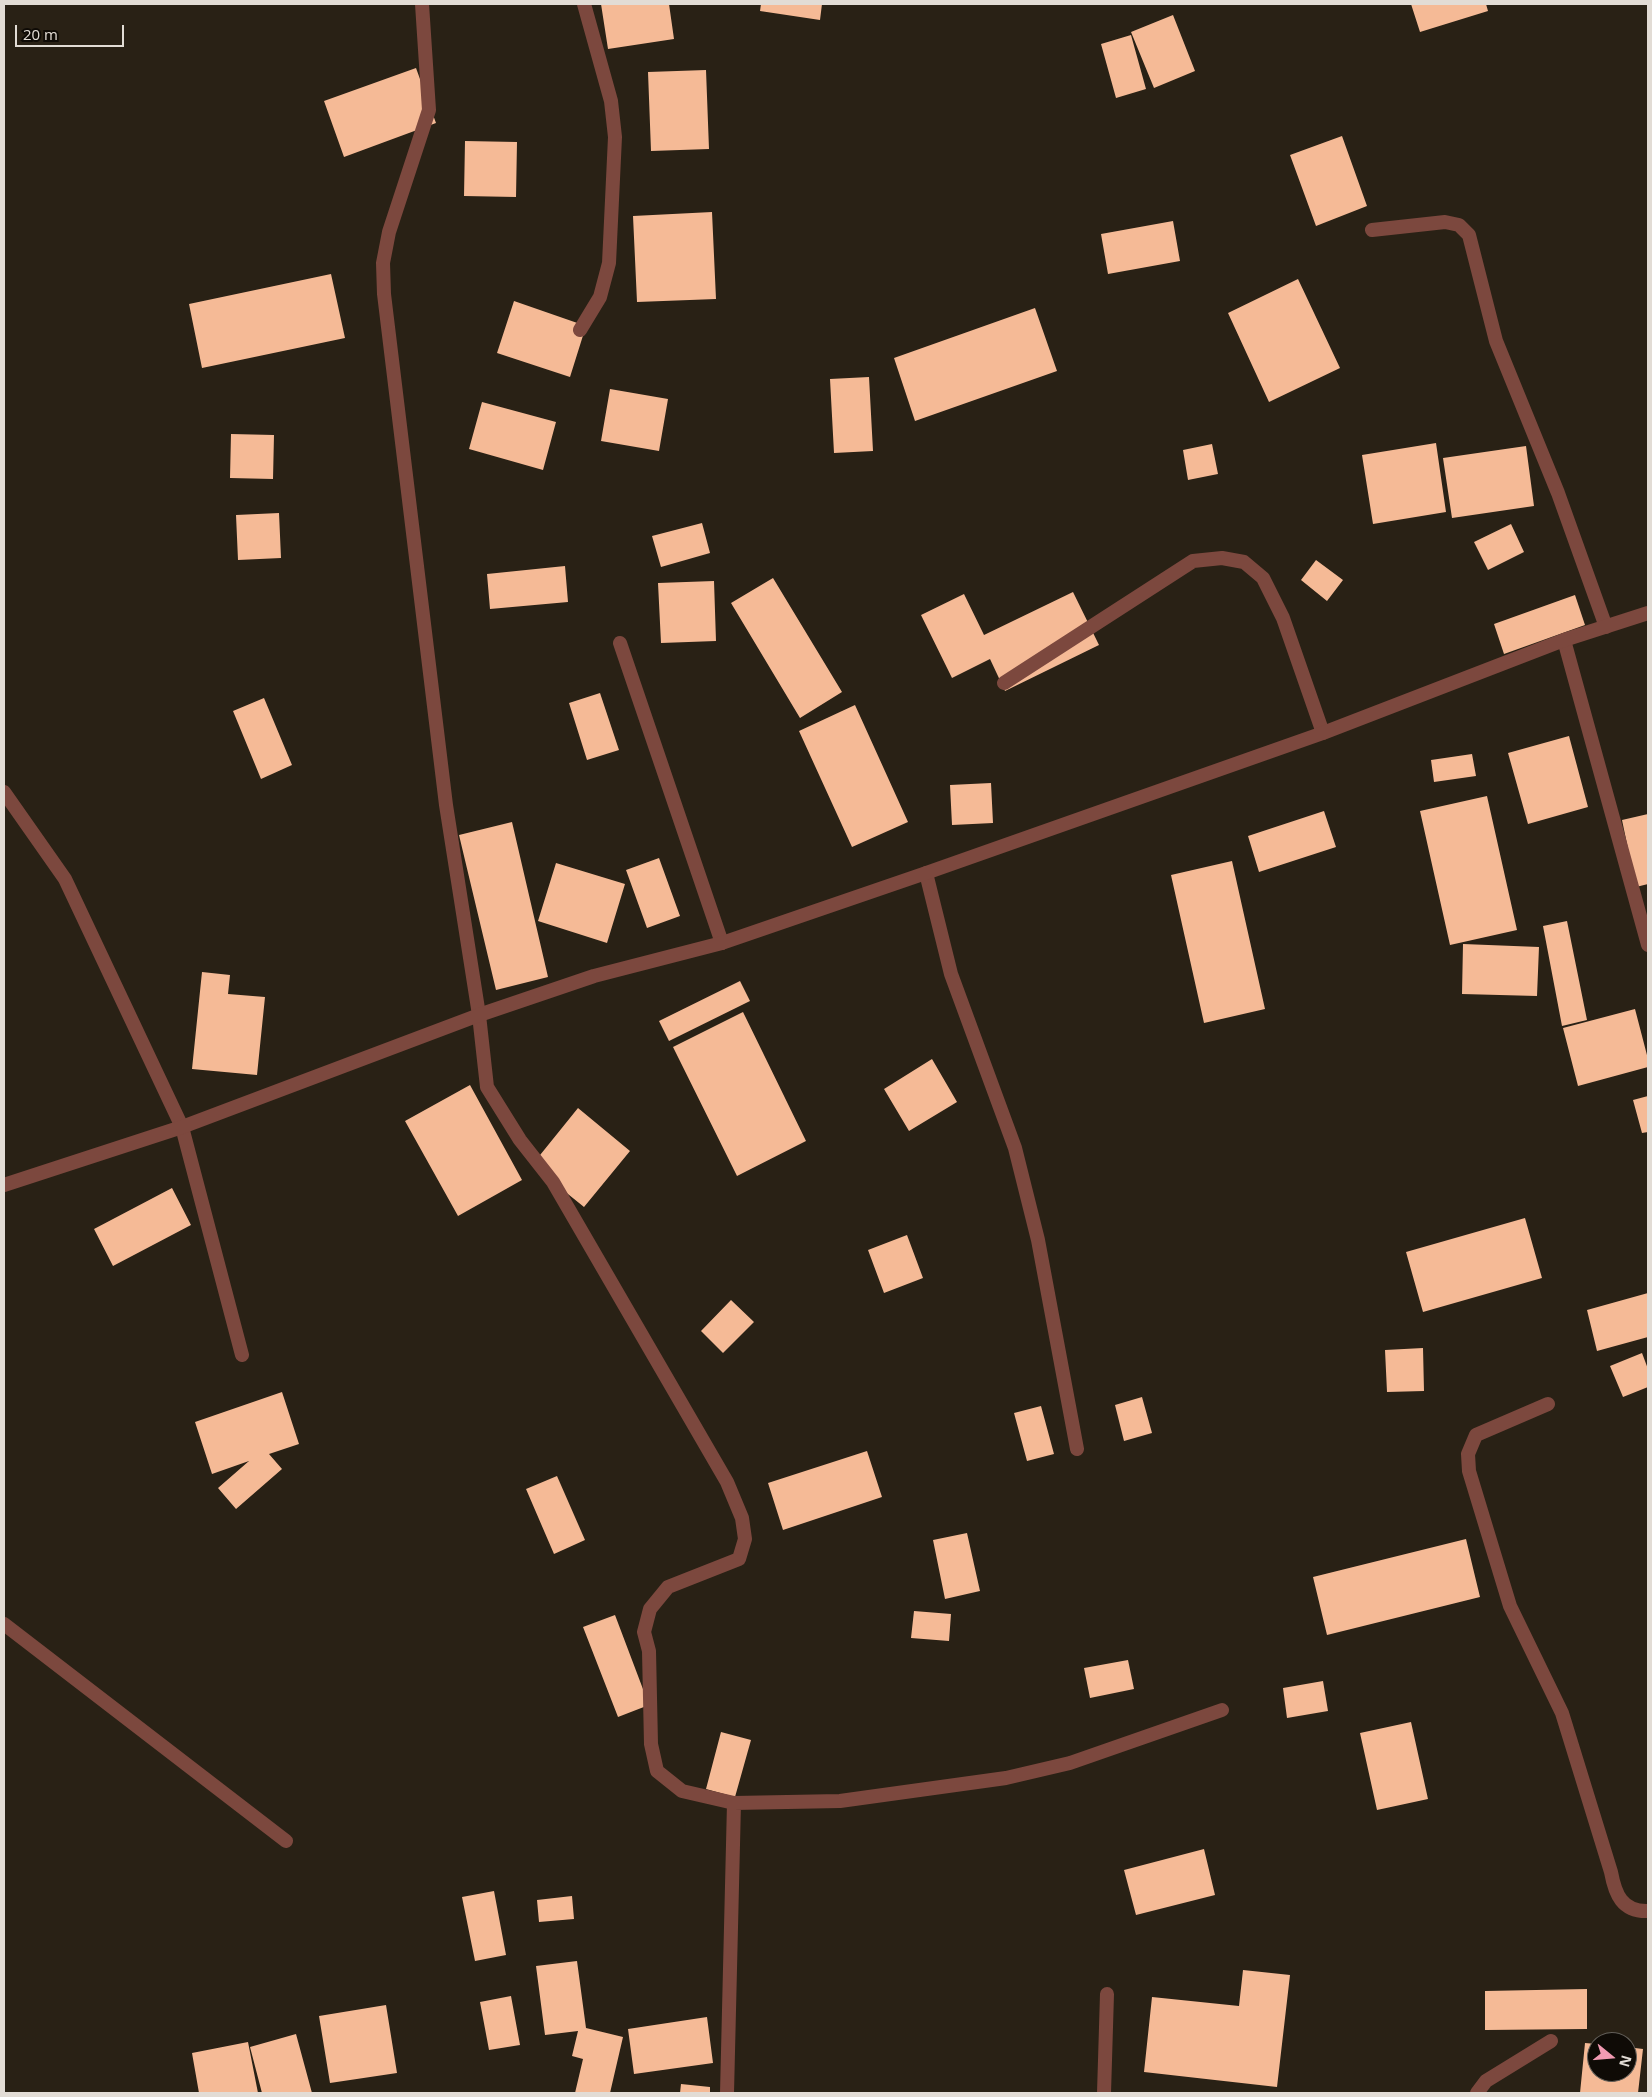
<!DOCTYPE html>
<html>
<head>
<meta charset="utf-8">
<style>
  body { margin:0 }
  #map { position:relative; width:1652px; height:2097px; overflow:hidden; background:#292115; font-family:"Open Sans",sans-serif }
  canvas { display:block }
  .frame { position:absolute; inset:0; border:5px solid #e2dcd5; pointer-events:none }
  .north { position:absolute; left:1587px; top:2032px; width:50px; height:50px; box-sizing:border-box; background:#0f0b06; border:1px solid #635f59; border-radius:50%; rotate:107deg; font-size:14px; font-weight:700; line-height:20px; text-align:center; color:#e2dcd5 }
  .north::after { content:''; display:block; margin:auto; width:18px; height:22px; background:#f19ab2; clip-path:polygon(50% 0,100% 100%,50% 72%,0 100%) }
  .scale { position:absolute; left:15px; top:25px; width:109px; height:22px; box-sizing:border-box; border:2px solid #e2dcd5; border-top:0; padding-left:6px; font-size:15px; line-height:18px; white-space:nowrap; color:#e2dcd5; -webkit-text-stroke:4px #0f0b06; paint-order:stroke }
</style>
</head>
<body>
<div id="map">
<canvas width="1652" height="2097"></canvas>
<div class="frame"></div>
<div class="north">N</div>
<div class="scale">20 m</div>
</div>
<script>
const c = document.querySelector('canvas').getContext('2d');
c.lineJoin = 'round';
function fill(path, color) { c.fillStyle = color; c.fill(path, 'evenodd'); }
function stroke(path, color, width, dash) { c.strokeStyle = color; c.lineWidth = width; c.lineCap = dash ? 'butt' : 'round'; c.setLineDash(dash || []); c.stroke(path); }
fill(new Path2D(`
  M601,4H669L674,39L608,49Z
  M761,4H822L820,20L760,11Z
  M1411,4H1486L1488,11L1420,32Z
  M1173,15L1195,71L1154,88L1131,32Z
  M1131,35L1146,89L1116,98L1101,44Z
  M416,68L436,123L344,157L324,101Z
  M706,70L709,149L651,151L648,72Z
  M1342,136L1367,206L1316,226L1290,155Z
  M465,141L517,142L516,197L464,196Z
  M712,212L716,299L637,302L633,216Z
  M1173,221L1180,261L1108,274L1101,234Z
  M331,274L345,338L202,368L189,304Z
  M1298,279L1340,368L1269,402L1228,313Z
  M514,301L586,326L570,377L497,353Z
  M1035,308L1057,371L915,421L894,358Z
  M869,377L873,451L834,453L830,379Z
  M610,389L668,399L659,451L601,441Z
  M482,402L556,422L543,470L469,449Z
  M231,434L274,435L273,479L230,478Z
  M1436,443L1446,512L1373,524L1362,455Z
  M1212,444L1218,474L1188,480L1183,450Z
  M1526,446L1534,506L1452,518L1443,458Z
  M279,513L281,558L238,560L236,515Z
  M702,523L710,553L661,567L652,536Z
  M1511,524L1524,552L1488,570L1474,542Z
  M1316,560L1343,580L1327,601L1301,580Z
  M565,566L568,602L490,609L487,574Z
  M773,578L842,692L800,718L731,603Z
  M714,581L716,641L661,643L658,583Z
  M1073,592L1099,645L1005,691L990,659L952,678L921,615L964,594L984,635Z
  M1575,595L1585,625L1504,654L1494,624Z
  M600,693L619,750L587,760L569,703Z
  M264,698L292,765L261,779L233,711Z
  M855,705L908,822L852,847L799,731Z
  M1569,736L1588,807L1528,824L1508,753Z
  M1472,754L1476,776L1434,782L1431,760Z
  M991,783L993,823L952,825L950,785Z
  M1487,796L1517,930L1450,945L1420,811Z
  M1324,811L1336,847L1259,872L1248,836Z
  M1648,814V884L1636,887L1622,820Z
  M512,822L548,977L496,990L459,835Z
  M659,858L680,916L647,928L626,870Z
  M1232,861L1265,1009L1204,1023L1171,875Z
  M556,863L625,884L607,943L538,921Z
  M1567,921L1587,1020L1562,1026L1543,926Z
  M1463,944L1539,947L1537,996L1462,994Z
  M202,972L230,975L228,994L265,997L257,1075L192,1069Z
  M740,981L750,1001L669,1041L659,1021Z
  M1635,1009L1648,1059V1067L1578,1086L1563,1028Z
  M743,1012L806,1141L737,1176L673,1047Z
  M932,1059L957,1102L909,1131L884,1089Z
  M470,1085L522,1180L458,1216L405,1121Z
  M1648,1096V1132L1642,1133L1633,1100Z
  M578,1108L630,1151L584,1207L532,1165Z
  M172,1188L191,1225L113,1266L94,1229Z
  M1525,1218L1542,1278L1423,1312L1406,1252Z
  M907,1235L923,1278L884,1293L868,1250Z
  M1648,1293V1337L1597,1351L1587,1310Z
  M731,1300L754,1322L723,1353L701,1331Z
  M1423,1348L1424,1391L1387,1392L1385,1350Z
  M1642,1353L1648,1369V1387L1623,1397L1610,1366Z
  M282,1392L299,1444L269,1454L282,1469L236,1509L218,1488L249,1461L212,1474L195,1422Z
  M1142,1397L1152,1433L1124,1441L1115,1405Z
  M1041,1406L1054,1454L1027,1461L1014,1413Z
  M867,1451L882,1497L783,1530L768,1483Z
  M557,1476L585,1540L554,1554L526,1489Z
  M967,1533L980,1591L945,1599L933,1540Z
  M1466,1539L1480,1597L1327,1635L1313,1577Z
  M914,1611L951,1614L949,1641L911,1638Z
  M615,1615L649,1705L618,1717L583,1627Z
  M1128,1660L1134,1689L1090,1698L1084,1668Z
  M1323,1681L1328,1711L1287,1718L1283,1688Z
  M1411,1722L1428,1799L1377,1810L1360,1733Z
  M721,1732L751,1740L735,1797L706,1789Z
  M1204,1849L1215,1895L1136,1915L1124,1870Z
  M494,1891L506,1955L475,1961L462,1897Z
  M572,1896L574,1919L539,1922L537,1900Z
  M577,1961L586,2028L623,2037L610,2093H575L583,2059L572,2056L578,2031L545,2035L536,1966Z
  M1243,1970L1290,1975L1277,2087L1144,2072L1152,1997L1239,2006Z
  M1587,1989V2029L1485,2030V1991Z
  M511,1996L520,2045L489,2050L480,2002Z
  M386,2005L397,2073L330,2083L319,2016Z
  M707,2017L713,2063L634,2074L628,2029Z
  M296,2034L312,2093H262L250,2047Z
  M248,2042L258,2093H199L192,2053Z
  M1585,2043L1597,2044V2072H1627V2047L1643,2049L1638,2093H1580Z
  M681,2084L710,2087V2093H680Z`), '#f5ba96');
stroke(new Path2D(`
  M422,4L429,110L389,232L383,263L384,294L446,805L479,1015L487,1087L520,1140L553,1182L727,1482L742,1518L745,1539L739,1559L668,1587L650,1609L644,1632L649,1651L651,1744L657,1771L682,1791L734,1803L840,1801L1006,1778L1070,1763L1222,1710
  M1372,230L1445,222L1459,225L1469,235L1496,341L1558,493L1606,627
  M580,330L600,297L609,263L615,137L611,101L584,4
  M1564,640L1648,945
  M620,643L722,943
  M1004,683L1193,561L1222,558L1244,562L1263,578L1283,618L1323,733
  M4,792L65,879L182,1127L242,1355
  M926,873L951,974L1015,1148L1038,1240L1077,1449
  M1548,1404L1476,1435L1468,1454L1469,1471L1510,1606L1562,1713L1611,1872C1615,1894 1622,1912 1648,1911
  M4,1624L286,1841
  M727,2093L734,1803
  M1104,2093L1107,1994
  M1477,2093L1486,2081L1551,2041`), '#7c483e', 14);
stroke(new Path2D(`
  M4,1185L182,1127L479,1015L594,976L722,943L926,873L1323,733L1564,640L1648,613`), '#7c483e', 14);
</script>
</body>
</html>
